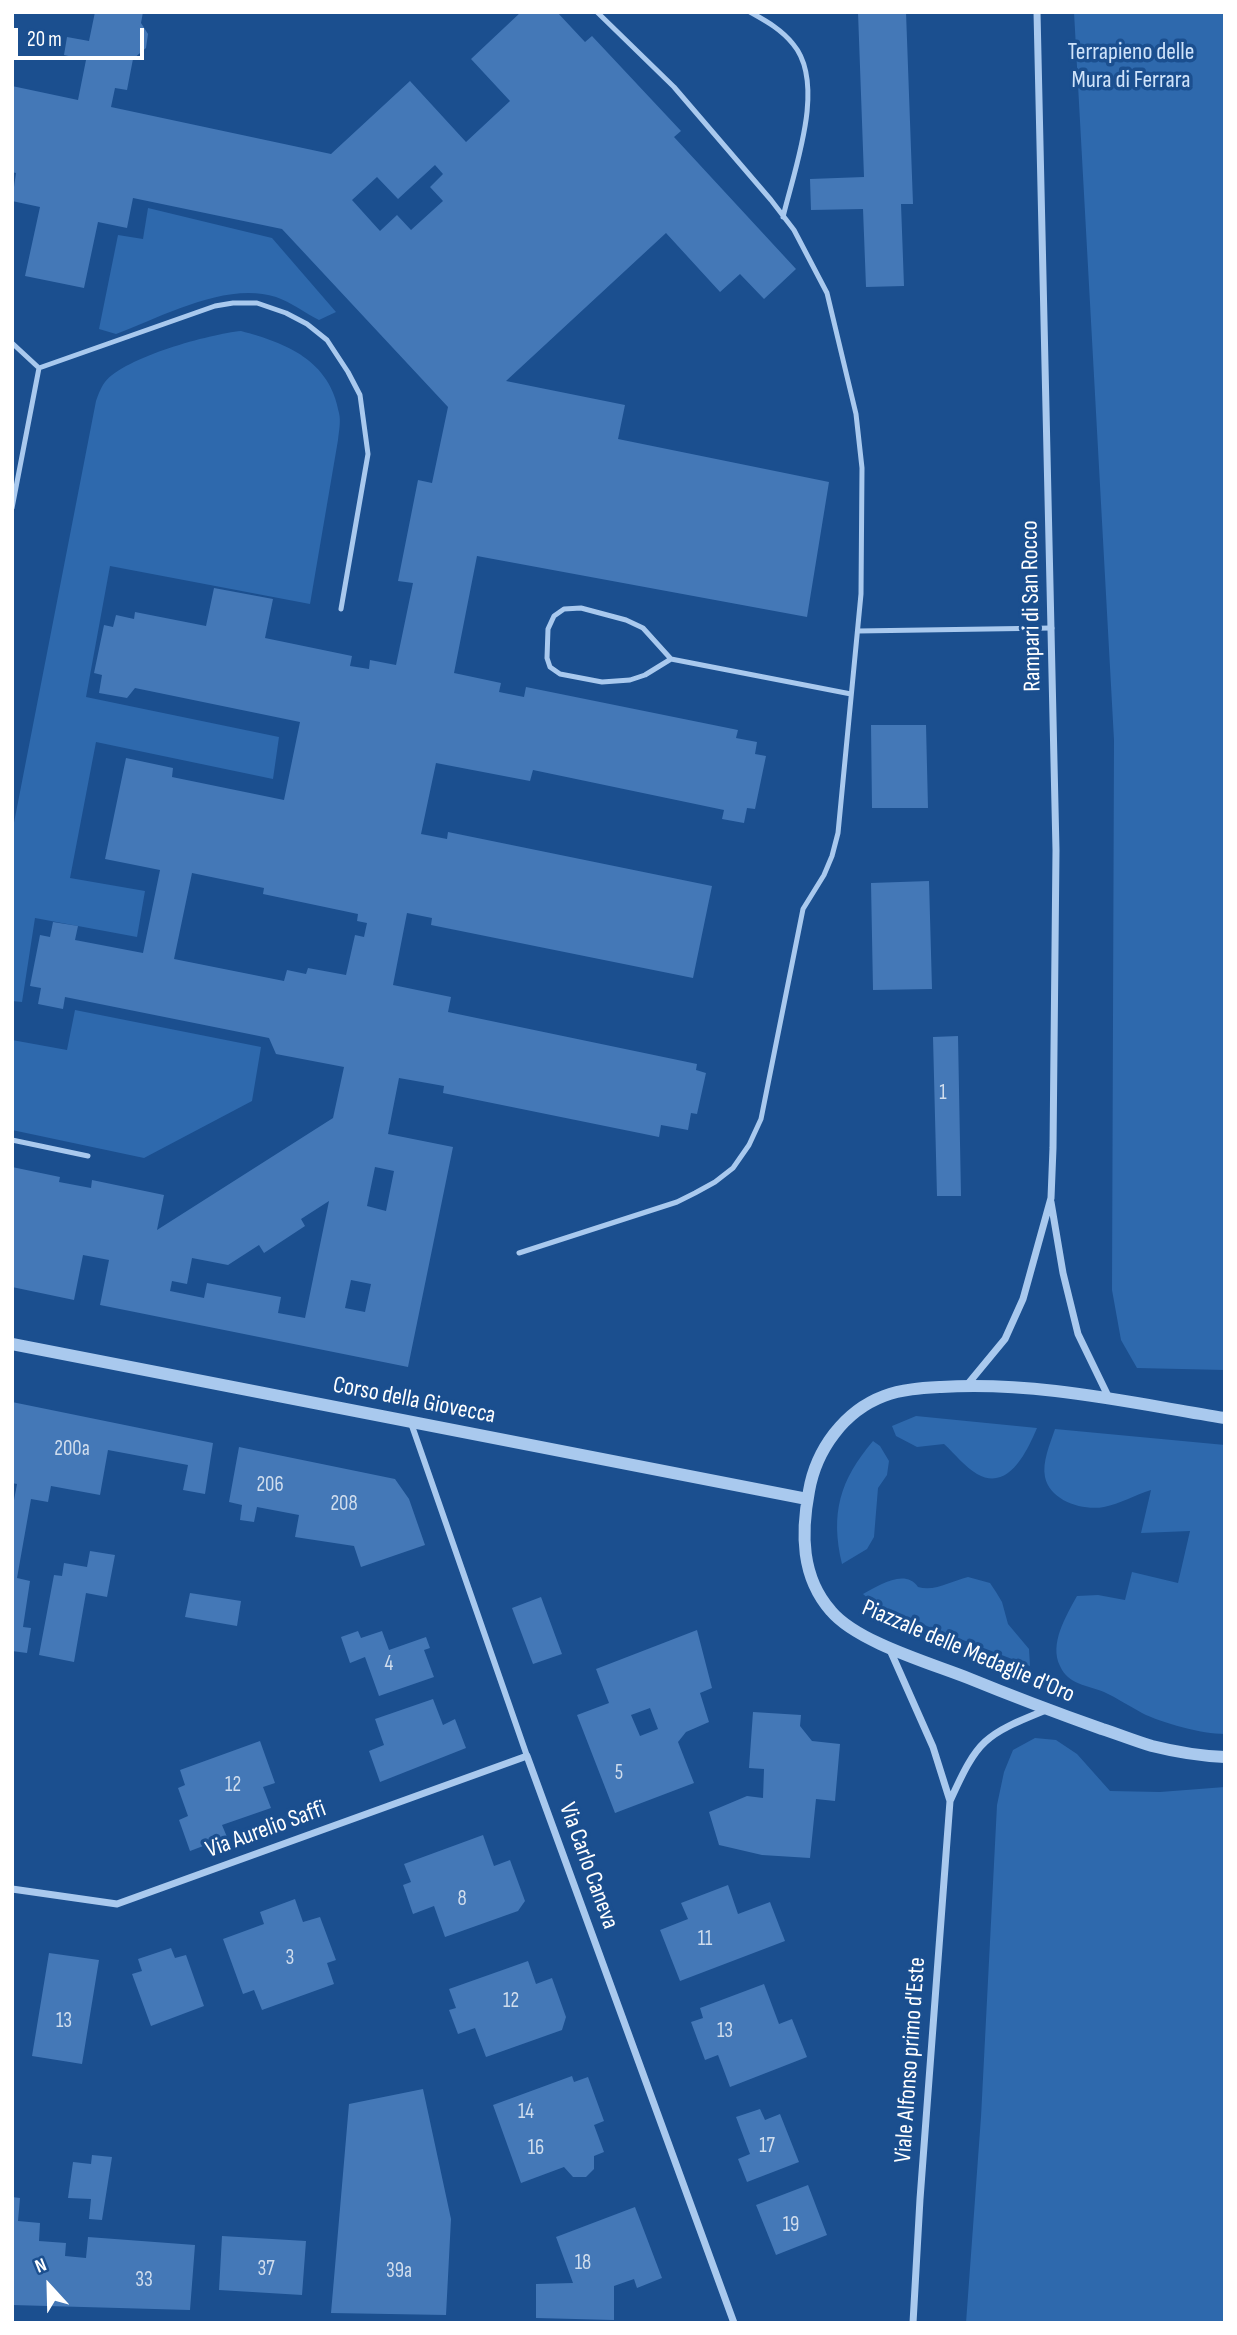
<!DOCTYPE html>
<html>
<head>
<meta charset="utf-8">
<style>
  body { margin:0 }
  #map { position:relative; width:1237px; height:2335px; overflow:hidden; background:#1b4f8f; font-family:"Sofia Sans Condensed",sans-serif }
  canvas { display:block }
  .frame { position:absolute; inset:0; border:14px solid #fff; pointer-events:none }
  .north { position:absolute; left:14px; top:2251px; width:70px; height:70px; -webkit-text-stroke:5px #1b4f8f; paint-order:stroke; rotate:338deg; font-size:19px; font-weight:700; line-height:28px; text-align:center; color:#fff }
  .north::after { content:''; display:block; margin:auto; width:24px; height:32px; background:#fff; clip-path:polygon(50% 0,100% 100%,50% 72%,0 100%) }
  .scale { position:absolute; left:14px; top:28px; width:130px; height:32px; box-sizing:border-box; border:4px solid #fff; border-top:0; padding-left:9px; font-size:21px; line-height:24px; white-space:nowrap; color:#fff; -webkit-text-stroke:5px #1b4f8f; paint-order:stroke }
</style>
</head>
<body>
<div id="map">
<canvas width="1237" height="2335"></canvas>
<div class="frame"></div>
<div class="north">N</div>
<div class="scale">20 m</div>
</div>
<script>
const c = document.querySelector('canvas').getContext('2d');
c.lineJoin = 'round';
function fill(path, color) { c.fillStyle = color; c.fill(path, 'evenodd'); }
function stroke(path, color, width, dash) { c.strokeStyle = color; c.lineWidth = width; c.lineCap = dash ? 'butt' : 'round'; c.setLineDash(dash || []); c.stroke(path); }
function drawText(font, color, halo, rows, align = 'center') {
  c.font = font + ' "Sofia Sans Condensed",sans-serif'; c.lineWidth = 7; c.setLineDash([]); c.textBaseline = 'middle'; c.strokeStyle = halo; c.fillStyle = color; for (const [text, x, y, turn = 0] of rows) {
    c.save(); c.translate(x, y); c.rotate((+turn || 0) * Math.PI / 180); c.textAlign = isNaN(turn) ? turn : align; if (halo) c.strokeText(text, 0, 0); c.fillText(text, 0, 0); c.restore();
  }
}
fill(new Path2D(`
  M1074,12H1225V1370L1137,1368L1121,1340L1112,1290L1114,740Z
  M148,208L272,238L336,312L319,320C305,313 291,302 276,297C226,281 162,317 116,334L99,329L118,235L143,239Z
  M241,331C286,343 330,360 339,413C341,421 339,431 338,440L310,604L110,566L86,697L279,737L273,779L96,742L70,878L145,891L137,937L35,918L22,1002L12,1001V833L96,401C98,395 101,387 105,382C125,357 210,334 241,331Z
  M75,1010L261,1047L252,1101L144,1158L12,1130V1040L67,1050Z
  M916,1416L1037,1428C1027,1451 1009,1492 977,1474C965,1467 955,1454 944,1444L917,1447L896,1436L892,1426Z
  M1055,1429L1225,1445V1734C1202,1734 1162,1723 1142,1713C1129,1706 1117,1698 1104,1692C1088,1685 1068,1685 1060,1666C1049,1644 1066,1616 1077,1596L1098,1595L1125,1600L1132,1572L1178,1583L1190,1531L1141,1533L1151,1490C1135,1495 1120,1504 1104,1507C1083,1511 1050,1501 1045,1477C1042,1462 1050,1444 1055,1429Z
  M873,1441L880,1446L889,1461L887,1475L878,1488L874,1537L867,1549L842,1564C830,1513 840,1480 873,1441Z
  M968,1577L990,1583L996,1592L1002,1602L1008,1624L1029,1649L1030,1666L878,1607L863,1594C878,1586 905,1568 918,1587C935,1592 951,1581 968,1577Z
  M1035,1738L1056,1740L1077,1754L1110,1791L1160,1792L1225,1787V2323H966L981,2117L997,1805L1004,1772L1013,1750Z`), '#2e69ad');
fill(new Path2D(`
  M95,12H143L141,23L148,34L146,48L133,59L127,90L115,88L111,107L331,154L410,81L466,142L510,101L471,59L521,12H557L585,42L592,36L681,131L674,137L796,269L764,299L740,274L720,292L666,233L506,381L625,405L618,439L829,482L807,617L477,556L454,673L501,683L499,692L524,697L526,687L738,730L736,738L757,742L755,754L766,756L755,809L747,808L744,823L722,819L724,810L533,770L530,781L436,763L421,834L447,839L448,832L712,886L693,978L431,925L432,918L407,913L393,985L451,997L448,1012L697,1064L696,1070L706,1073L697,1114L691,1113L688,1130L661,1125L659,1137L443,1093L444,1086L399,1078L388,1134L453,1147L408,1367L100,1305L109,1260L83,1255L74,1300L12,1287V1167L60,1177L59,1182L91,1188L92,1180L164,1195L157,1230L333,1118L344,1067L276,1054L269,1038L65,997L63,1009L38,1004L41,988L30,986L40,935L50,937L53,922L78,926L75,940L143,953L160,870L105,859L126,758L173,768L172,777L284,800L300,722L135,688L127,698L99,693L102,675L94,673L104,625L113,627L116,615L134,619L135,612L206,626L214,588L273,599L265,638L352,656L350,666L369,669L370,660L396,665L413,583L398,581L418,480L432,483L448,407L282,229L133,198L127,228L98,222L84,288L25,276L40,207L12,201L16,173L12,172V86L78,100L86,60L64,55L67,37L89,41ZM435,165L443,174L430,187L443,201L411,230L397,215L380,231L352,200L377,177L398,199ZM192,873L264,888L263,894L358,914L357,921L367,923L364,937L355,935L346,975L308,968L306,974L287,970L284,981L174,959ZM375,1167L394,1171L386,1211L367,1206ZM329,1201L305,1318L278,1313L281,1297L207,1283L204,1298L170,1291L172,1281L187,1284L192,1258L228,1265L259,1245L264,1253L305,1226L301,1219ZM351,1280L371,1284L365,1312L345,1308Z
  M858,12H906L913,204H901L904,286L866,287L863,209L811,210L810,179L864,177Z
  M871,725H926L928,808H872Z
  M929,881L932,989L873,990L871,883Z
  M958,1036L961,1196H937L933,1037Z
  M12,1402L213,1443L205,1494L183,1490L188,1465L108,1450L100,1495L51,1486L48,1502L31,1499L17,1578L30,1581L23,1627L31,1628L27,1653L12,1651V1511L17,1484L12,1483Z
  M239,1447L395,1479L409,1499L425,1545L361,1567L354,1546L295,1537L299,1515L257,1507L254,1522L240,1520L242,1505L229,1502Z
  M90,1551L115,1555L107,1597L86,1593L74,1662L39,1655L54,1575L62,1576L64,1563L87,1567Z
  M190,1593L241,1601L237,1626L185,1617Z
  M541,1597L562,1654L533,1664L512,1608Z
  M697,1630L712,1688L700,1693L709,1722L686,1732L678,1742L694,1783L615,1813L577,1715L609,1703L596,1669ZM650,1708L658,1729L640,1736L631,1715Z
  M358,1631L361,1638L382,1631L389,1650L426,1637L430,1648L424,1650L434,1677L379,1696L365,1657L350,1663L341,1637Z
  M433,1699L443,1725L455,1719L466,1748L380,1782L369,1751L384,1745L375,1719Z
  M753,1712L801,1715L800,1726L812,1741L840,1744L835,1801L816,1799L810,1858L762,1855L719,1845L709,1812L747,1796L763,1798L764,1769L749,1768Z
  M260,1741L275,1783L263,1787L271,1808L222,1825L227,1837L190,1851L179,1820L188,1816L178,1788L185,1785L180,1770Z
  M483,1835L494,1866L510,1860L525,1901L518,1911L445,1937L434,1906L413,1914L403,1885L411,1882L404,1864Z
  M728,1885L738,1914L770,1902L785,1941L680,1981L660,1930L688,1919L681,1903Z
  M295,1899L303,1922L320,1917L336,1960L327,1963L334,1984L262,2010L254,1990L243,1994L223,1939L264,1924L260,1912Z
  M171,1948L175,1958L186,1955L204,2006L151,2026L132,1974L142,1971L138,1959Z
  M49,1953L99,1960L82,2064L32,2056Z
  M528,1961L536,1984L552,1978L566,2017L562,2030L486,2057L475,2028L458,2034L449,2010L456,2008L449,1989Z
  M764,1984L779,2024L792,2019L807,2057L730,2087L718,2055L705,2060L691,2022L703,2018L700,2008Z
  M572,2076L574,2082L588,2077L604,2121L594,2125L604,2152L594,2156V2169L586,2177H573L564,2167L521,2183L493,2105Z
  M423,2089L451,2219L446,2315L331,2313L349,2104Z
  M760,2109L765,2120L780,2114L799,2162L747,2182L738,2159L750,2154L736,2117Z
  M92,2155L112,2157L102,2220L89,2219L91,2199L68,2198L73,2162L91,2164Z
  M808,2185L827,2235L776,2255L756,2205Z
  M12,2197L20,2198L18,2221L40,2223L39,2241L66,2243L65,2256L86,2258L88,2237L195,2245L190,2310L12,2305Z
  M635,2207L662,2278L637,2288L634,2279L614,2286V2320L536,2318V2284L573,2283L556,2237Z
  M222,2236L306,2241L302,2295L219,2290Z`), '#4478b7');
stroke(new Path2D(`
  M750,12C766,21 781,29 793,44C827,84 794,170 783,217
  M12,343L39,368
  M12,508L39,368L215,306L233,303H257L286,313L307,324L327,340L348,372L360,395L368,454L341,609
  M858,631L1052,628
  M671,659L645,675L630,680L602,682L560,674L550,667L547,658L548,629L554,616L564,609L581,608L626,620L643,628L671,659L851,694
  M12,1140L88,1156
  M519,1253L677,1202L695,1193L715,1182L733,1168L749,1145L761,1119L803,909L824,875L832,856L838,833L861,594L862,468L856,414L827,293L794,230L771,200L674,87L597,12`), '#a9c9ee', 5);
stroke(new Path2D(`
  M411,1423L527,1756`), '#a9c9ee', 6);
stroke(new Path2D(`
  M1051,1202L1063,1273L1078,1334L1109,1398
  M967,1385L1005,1339L1023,1299L1051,1198L1053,1148L1056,850L1037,12
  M890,1650L933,1747L950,1801L920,2199L913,2323
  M950,1801C978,1739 984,1735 1046,1710
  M12,1889L117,1904L527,1756L734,2323`), '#a9c9ee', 7);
stroke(new Path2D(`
  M12,1344L807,1499
  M1225,1418C1131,1403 1037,1381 941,1387C923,1388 902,1389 884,1396C844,1411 816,1450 809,1491C801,1533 801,1577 831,1611C857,1642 930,1663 968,1678C1012,1696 1057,1713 1102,1729C1118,1734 1135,1741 1152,1746C1176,1752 1200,1756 1225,1757`), '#a9c9ee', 12);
drawText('21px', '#d0dded', null, [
  ["1",943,1094],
  ["200a",72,1450],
  ["206",270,1486],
  ["208",344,1505],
  ["4",389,1665],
  ["5",619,1774],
  ["12",233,1786],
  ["8",462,1900],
  ["11",705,1940],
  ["3",290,1959],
  ["12",511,2002],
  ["13",64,2022],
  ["13",725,2032],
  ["14",526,2113],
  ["17",767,2147],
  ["16",536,2149],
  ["19",791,2226],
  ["18",583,2264],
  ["37",266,2270],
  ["39a",399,2272],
  ["33",144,2281]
]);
drawText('24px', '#cfe3fa', '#1b4f8f', [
  ["Terrapieno delle",1131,53],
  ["Mura di Ferrara",1131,81]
]);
drawText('24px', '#fff', '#1b4f8f', [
  ["Rampari di San Rocco",1032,606,-91],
  ["Corso della Giovecca",414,1401,11],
  ["Piazzale delle Medaglie d'Oro",968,1652,23],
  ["Via Aurelio Saffi",266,1830,-20],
  ["Via Carlo Caneva",588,1866,70],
  ["Viale Alfonso primo d'Este",911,2060,-86]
]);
</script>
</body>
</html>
